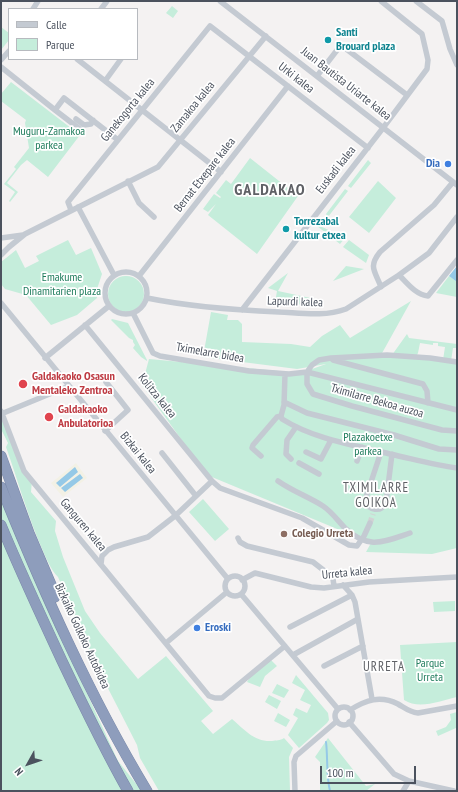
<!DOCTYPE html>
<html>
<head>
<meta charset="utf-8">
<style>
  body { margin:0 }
  #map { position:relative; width:458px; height:792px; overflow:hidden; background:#f4f2f2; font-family:"PT Sans Narrow",sans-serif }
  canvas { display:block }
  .frame { position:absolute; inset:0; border:2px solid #4b525e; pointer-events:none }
  .legend { position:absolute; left:8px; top:8px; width:130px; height:52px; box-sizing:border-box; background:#fff; border:1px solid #b7babf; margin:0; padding:5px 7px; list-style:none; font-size:12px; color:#4b525e }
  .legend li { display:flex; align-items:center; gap:8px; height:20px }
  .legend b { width:20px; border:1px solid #b7babf }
  .north { position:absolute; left:8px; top:744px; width:40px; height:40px; -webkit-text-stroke:3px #fff; paint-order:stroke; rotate:230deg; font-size:11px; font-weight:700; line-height:16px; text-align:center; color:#4b525e }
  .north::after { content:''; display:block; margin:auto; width:14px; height:18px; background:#4b525e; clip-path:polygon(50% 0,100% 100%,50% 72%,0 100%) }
  .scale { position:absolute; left:320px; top:766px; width:96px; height:18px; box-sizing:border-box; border:2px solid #4b525e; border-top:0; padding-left:5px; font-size:12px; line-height:14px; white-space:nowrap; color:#4b525e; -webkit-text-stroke:3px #fff; paint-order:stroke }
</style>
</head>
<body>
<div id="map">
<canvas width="458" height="792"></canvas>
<div class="frame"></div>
<ul class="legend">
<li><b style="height:5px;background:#c4cad2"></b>Calle</li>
<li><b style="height:11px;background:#c5eddb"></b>Parque</li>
</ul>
<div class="north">N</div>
<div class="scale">100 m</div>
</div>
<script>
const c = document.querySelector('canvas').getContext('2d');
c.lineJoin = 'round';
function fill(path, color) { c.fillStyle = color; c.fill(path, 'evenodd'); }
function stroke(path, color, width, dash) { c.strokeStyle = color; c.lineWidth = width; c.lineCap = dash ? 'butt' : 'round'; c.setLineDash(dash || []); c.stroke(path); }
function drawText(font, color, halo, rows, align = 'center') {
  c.font = font + ' "PT Sans Narrow",sans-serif'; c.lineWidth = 3.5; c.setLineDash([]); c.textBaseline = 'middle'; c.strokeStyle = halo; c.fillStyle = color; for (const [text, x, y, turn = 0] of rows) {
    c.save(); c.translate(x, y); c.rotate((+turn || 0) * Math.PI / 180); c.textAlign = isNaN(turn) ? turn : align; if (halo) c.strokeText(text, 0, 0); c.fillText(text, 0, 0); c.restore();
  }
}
fill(new Path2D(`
  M172,6L178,11L173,18L166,13Z
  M1,27L9,33V40L1,50Z
  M11,82L80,135L48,177L27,160L21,165L7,183L18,192L10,202L9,201L15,192L4,184L16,169L14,167L29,148L25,123L26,120L1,101V94Z
  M250,158L298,196L257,254L208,215L216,204L208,212L203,209L214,194L220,198L221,197L216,193L226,180L231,184Z
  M368,160L371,163L351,188L348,186Z
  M378,181L396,198L369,233L349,217Z
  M345,189L348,191L328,217L326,214Z
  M318,225L345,238L340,244L317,226Z
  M68,240L76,255L91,248L102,274L96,292L97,298L77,315L51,325L26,295L5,289L1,284V262L16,250L25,268L39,261L36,256Z
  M349,240L369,255L366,263L343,247Z
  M346,266L364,269L333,281Z
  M288,273L278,291L320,300L308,305L275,303L277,291L268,288Z
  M108 294a18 18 0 1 1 36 0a18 18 0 1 1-36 0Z
  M449,276L457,282V297L436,293Z
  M411,301L381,355H392L407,334L409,338L457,344V348H453L451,361L457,362V548L432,554L366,552L371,543L207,475L142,385L149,359L301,373L326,364L297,369L203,357L211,312L228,315L227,320H238L242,324V342L291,344L310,347L322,336L340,325L350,338ZM420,343L433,345V343H438V346L445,347L443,360L416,357L418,353Z
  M112,319L128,323L147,360V361L141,357L133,348L135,345L133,342V340L129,338L111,320Z
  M1,414L24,471L32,480L31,492L56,521L55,531L63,557L85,611L100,633L138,679L166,656L213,711L201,721L213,734L232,719C245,730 254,742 272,741C276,740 280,741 284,738L293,748L289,757L290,791H159L140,758L137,745L92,657L58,577C51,570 47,560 43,551C28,517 18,481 6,447L8,443L1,429Z
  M1,495L35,580L118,761L142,791H1Z
  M203,499L229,529L215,541L189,512Z
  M455,601V611L434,612L433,602Z
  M457,642V697C440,701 419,710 404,700L400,645Z
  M271,660L277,666L265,676L260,687L247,682L250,677Z
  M296,675L328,713L329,720L327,723L299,748L288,735L298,718L293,715L296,708L307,713L311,705L300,700L305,690L292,683Z
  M277,684L289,690L284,698L272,693Z
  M269,695L281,701L277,709L265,702Z
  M457,712V730L456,728L438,736L436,731L446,727L451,720L450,714Z
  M278,713L290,720L286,727L274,721Z
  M328,738L366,786L375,784L366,791H320V762L315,757Z`), '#c5eddb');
fill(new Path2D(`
  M76,463L87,478L63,497L51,483Z`), '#f3f1e5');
fill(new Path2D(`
  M457,266V282L449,276Z
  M75,467L78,472L60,487L56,483Z
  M80,474L83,478L65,492L61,488Z`), '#95c9e7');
stroke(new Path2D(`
  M326,742C328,758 326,775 330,791`), '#95c9e7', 2);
stroke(new Path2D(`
  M370,523L373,514`), '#d2d2d4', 5.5, [5.5, 3]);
const motorway = new Path2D(`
  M1,456L29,533L52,587L55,597
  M1,487C43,591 89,695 147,791
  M1,525C20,571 41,616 62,661C83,705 104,749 128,791`);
stroke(motorway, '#7988a8', 11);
stroke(new Path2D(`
  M220,1L457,185
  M416,1L442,21L450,49L457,65
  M33,9L38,1
  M101,9L107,1
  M77,59L221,172
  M1,60L9,51
  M1,67L55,110L64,98L118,140
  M317,76L341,45L407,95
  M105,81L121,59
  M55,110L81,130
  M76,119L84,125L91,124L93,120
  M128,181L139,203L154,217
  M78,207L114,275
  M71,210L68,202L210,26L368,148
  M1,238L23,235
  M1,255L9,247L25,234L158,167L266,36
  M105 293a21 21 0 1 1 42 0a21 21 0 1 1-42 0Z
  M399,275C407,283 416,295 428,296L457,260
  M139,276L288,86
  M381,287C375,271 368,267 380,252L434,205L453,182
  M147,298C191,307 234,310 279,312C301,313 324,317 346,309L399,275L429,253L457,217
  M1,303L228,579
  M242,310L383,128L427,69L428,60L422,34L381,1
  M133,313L153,353L160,356L249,371L289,374L307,372
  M85,325L212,481L220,488L302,518L349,545L357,546L364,536L370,523
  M45,358L109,306
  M333,360L423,384L427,391L428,403
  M457,362L430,358L387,355L331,358L319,360L312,365L307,372V384L313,394L352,406L442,430L457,431
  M307,372L457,410
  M284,402L307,413L394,435L439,449L457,450
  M1,411L24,471L209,696L215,698H222L285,646
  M1,414L69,386
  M281,416L282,419C314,439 353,445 390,454C413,459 434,465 457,468
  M281,416L284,405L285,374
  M105,431L128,410L106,382
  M306,452L321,459L331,440
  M381,452L365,500C369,511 381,513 386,502L392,454
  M162,453L196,496
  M261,456L252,448L253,445L277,417L281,416
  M291,459L286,454L287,440L296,427
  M357,461L362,447
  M299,463L319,474
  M278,481C292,491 309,497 323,506C332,512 338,521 345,528C368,550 383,542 410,533
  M238,538L240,542L247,546L313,562L331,576L333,579L334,586
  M101,564L102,556L108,550L114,547L148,537L175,516L212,481
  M225 586a10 10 0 1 1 20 0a10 10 0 1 1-20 0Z
  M242,580L255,573L311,587L324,588L369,582L457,577
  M343,585L352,595L355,602L372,699
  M241,594L338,709
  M290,627L352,595
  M166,643L227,592
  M293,655L358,619
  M324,666L363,646
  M335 716a9 9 0 1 1 18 0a9 9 0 1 1-18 0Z
  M350,710C366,700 380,695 398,704C405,708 409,712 418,713L457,706
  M349,722L394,774L409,781L454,791
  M295,791L294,762L296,756L337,721
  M403,791L409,781`), '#c4cad2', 5.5);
stroke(motorway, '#8e9dbc', 10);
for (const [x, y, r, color] of [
  [328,40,4,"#0f9aa8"],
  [448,164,4,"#3f7fe0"],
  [286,229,4,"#0f9aa8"],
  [23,384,5,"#e0444e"],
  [49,417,5,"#e0444e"],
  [284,534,4,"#8d6e63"],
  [197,628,4,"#3f7fe0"]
]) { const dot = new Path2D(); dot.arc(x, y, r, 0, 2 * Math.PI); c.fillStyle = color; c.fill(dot); stroke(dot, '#fff', 1.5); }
drawText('bold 12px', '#0d838f', '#fff', [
  ["Santi",336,33],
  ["Brouard plaza",336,47],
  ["Torrezabal",294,222],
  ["kultur etxea",294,236]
], 'left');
drawText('12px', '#4b525e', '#fff', [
  ["Urki kalea",296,78,38],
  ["Juan Bautista Uriarte kalea",346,84,38],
  ["Zamakoa kalea",193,107,-51],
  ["Ganekogorta kalea",128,110,-51],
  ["Euskadi kalea",336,170,-52],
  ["Bernat Etxepare kalea",205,175,-52],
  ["Lapurdi kalea",295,302,2],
  ["Tximelarre bidea",210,353,10],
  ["Kolitza kalea",157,396,51],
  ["Tximilarre Bekoa auzoa",377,401,16],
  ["Bizkai kalea",138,453,51],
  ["Ganguren kalea",83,525,50],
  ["Urreta kalea",347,573,-6],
  ["Bizkaiko Golkoko Autobidea",82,636,65]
]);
drawText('12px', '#1f7c5c', '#fff', [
  ["Muguru-Zamakoa",49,132],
  ["parkea",49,146],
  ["Emakume",62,278],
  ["Dinamitarien plaza",62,292],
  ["Plazakoetxe",368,438],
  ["parkea",368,452],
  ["Parque",430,664],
  ["Urreta",430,678]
]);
drawText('bold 12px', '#366cbe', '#fff', [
  ["Dia",440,164],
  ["Eroski",205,628,"left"]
], 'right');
drawText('bold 12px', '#be3a42', '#fff', [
  ["Galdakaoko Osasun",32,377],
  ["Mentaleko Zentroa",32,391],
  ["Galdakaoko",58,410],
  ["Anbulatorioa",58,424]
], 'left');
drawText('bold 12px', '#785e54', '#fff', [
  ["Colegio Urreta",292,534]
], 'left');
c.letterSpacing = '1px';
drawText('13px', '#5f6166', '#fff', [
  ["TXIMILARRE",376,488],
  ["GOIKOA",376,503],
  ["URRETA",384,667]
]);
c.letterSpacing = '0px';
c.letterSpacing = '1px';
drawText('bold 16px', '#5f6166', '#fff', [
  ["GALDAKAO",270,190]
]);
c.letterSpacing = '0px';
</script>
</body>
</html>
